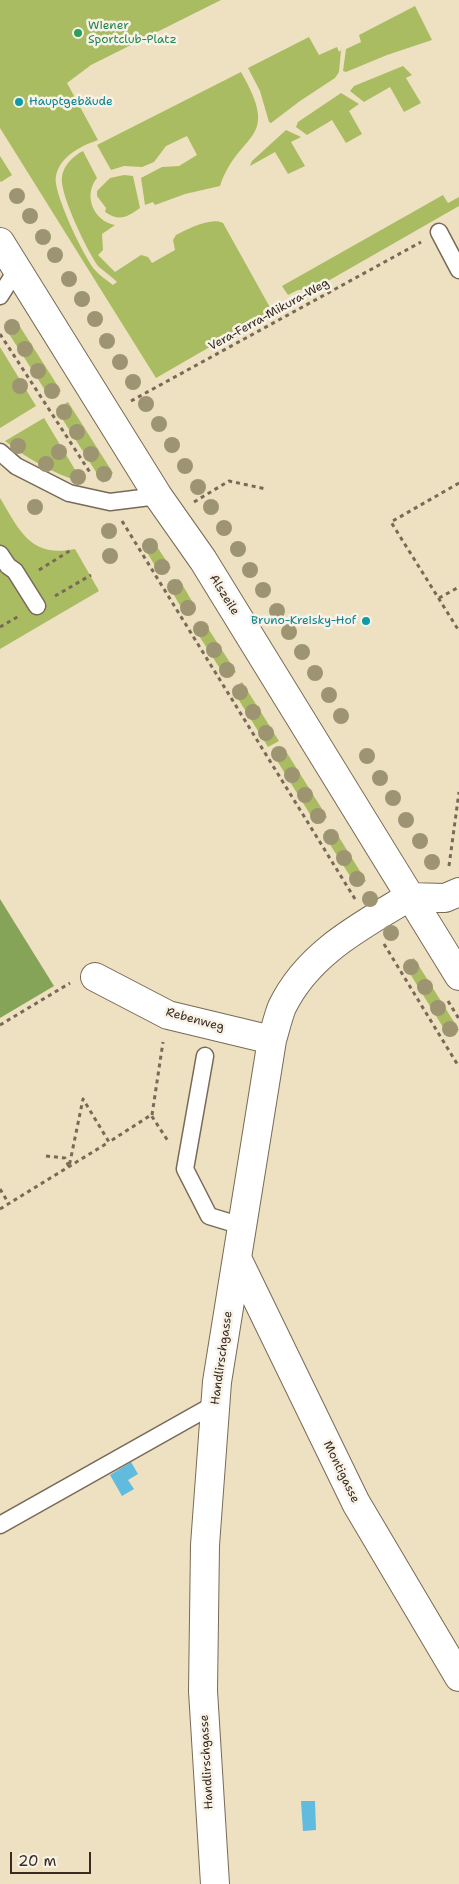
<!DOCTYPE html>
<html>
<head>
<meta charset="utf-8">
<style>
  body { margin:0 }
  #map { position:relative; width:459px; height:1884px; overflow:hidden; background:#ede1c1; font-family:"Shantell Sans",sans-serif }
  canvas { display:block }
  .scale { position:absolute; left:10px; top:1852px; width:81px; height:22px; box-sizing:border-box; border:2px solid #3b2a1e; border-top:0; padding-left:6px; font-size:15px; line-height:18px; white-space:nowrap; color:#3b2a1e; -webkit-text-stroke:4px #f7f3e8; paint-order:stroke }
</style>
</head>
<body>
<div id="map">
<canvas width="459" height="1884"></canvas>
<div class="scale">20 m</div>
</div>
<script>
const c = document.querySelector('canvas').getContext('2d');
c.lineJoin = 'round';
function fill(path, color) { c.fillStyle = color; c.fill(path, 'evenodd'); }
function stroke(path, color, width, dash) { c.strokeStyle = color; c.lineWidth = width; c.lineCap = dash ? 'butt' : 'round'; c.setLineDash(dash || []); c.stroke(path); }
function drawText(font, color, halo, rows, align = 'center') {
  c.font = font + ' "Shantell Sans",sans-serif'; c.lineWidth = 5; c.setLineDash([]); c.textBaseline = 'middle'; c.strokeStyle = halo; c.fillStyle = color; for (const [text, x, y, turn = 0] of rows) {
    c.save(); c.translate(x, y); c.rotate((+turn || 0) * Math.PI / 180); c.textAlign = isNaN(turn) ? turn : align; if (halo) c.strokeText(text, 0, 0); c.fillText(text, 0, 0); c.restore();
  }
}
fill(new Path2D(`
  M0,0H221L91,65L67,83L98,140C81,146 60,156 56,176C52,191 84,257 95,270C100,276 107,280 113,285L117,282C112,277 105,272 99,267C89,255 59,193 62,177C63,166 73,156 83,151L97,178C83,195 93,221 115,225L102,234L103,250L98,255L115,272L141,255L148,257L152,263L175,250L173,240L176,235C188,229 211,217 223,223L272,311L156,378L0,128Z
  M415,6L432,40L387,55L346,72L343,71L346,49L361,42L359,35Z
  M309,37L319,55L337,47L339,52L341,50L339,72L335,78L300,101L271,123L269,122L260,91L248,68Z
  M403,66L412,75L406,78L421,103L404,112L390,87L364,102L350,91L354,86Z
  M241,72C282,143 239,130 220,186L185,194L155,205L153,202L145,205L141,178L162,167L179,166L197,155L187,136L166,146L154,162L142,167L124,166L111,170L97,145Z
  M341,93L359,104L349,111L362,134L346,143L332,120L307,135L296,127L298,122Z
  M286,130L301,137L291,142L305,166L288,174L275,152L250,166L252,161Z
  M0,156L12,175L1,182L0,181Z
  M124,175L133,176L140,208C127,217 120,222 105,212L106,208L97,196V191L110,178Z
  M443,195L448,203L459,197V206L314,289L298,290L288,295L282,286Z
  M10,322H17L61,391L50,398L4,326Z
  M0,347L36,406L0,428Z
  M68,402L113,473L103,483L56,409Z
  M44,418L83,483C53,473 29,460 5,441Z
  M0,498C20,531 30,558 75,549L99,591L0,649Z
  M152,539L171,568L160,574L142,544Z
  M179,579L196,608L185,614L168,585Z
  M204,622L236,672L226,678L194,628Z
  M242,682L279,741L268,747L232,689Z
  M287,753L327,817L316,824L276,759Z
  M334,829L366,881L357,887L324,835Z
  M414,958L459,1030L449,1037L404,964Z`), '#a9bc61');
fill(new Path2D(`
  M0,899L54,986L0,1018Z`), '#86a457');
fill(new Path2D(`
  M131,1462L138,1474L128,1480L134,1489L122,1496L110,1475Z
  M301,1801H315L316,1830L303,1831Z`), '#60bbde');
const lane = new Path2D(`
  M439,232L459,270
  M0,296L17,269
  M0,452L16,466L69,493L110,502L158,496
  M0,554L8,566L15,571L37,606
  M205,1056L185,1169L209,1216L242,1226
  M0,1525L215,1404`);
const street = new Path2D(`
  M0,242L158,496L203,560L459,976
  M409,897L445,898L459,892
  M95,977L168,1015L272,1040
  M237,1258L356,1503L459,1677
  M215,1884L203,1691L205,1545L217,1382L272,1040C275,1030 278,1017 282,1007C308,953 361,926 409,897`);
stroke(lane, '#796a57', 19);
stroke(street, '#796a57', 30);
stroke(new Path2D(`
  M0,334L91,474
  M131,401L421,242
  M459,483L391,522L459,631
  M194,502L229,481L266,489
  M122,521L355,899
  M39,570L71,550
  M55,596L91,575
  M439,598L459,587
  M0,627L19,616
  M449,866L459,792
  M384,944L459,1067
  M448,1001L459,1019
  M0,1025L70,983
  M152,1115L163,1042
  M46,1156L65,1158L69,1167L83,1099L109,1142L151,1115L168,1141
  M0,1189L9,1204
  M0,1209L109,1142`), '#796a57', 3, [4, 4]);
stroke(lane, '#fff', 16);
stroke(street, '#fff', 28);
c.fillStyle = '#9d9572';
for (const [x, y] of [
  [17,196],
  [30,216],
  [43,237],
  [55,255],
  [69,279],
  [82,299],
  [95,319],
  [12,327],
  [107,341],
  [25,349],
  [120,362],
  [38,371],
  [133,382],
  [20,386],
  [52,391],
  [146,404],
  [64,412],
  [159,424],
  [77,432],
  [172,445],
  [18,446],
  [59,452],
  [91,454],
  [46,464],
  [185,466],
  [104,474],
  [78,477],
  [198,487],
  [35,507],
  [211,507],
  [224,528],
  [109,531],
  [150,546],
  [238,549],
  [110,556],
  [162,567],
  [250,570],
  [175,587],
  [263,590],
  [188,608],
  [277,611],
  [201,629],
  [289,632],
  [214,650],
  [302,652],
  [227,670],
  [315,673],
  [240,692],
  [329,695],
  [253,712],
  [341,716],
  [266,733],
  [279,754],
  [367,756],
  [292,775],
  [380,778],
  [305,795],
  [393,798],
  [318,816],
  [406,820],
  [331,837],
  [420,841],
  [344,858],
  [432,862],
  [357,879],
  [370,899],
  [391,933],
  [411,967],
  [425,987],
  [438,1008],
  [450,1029]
]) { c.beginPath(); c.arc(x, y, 8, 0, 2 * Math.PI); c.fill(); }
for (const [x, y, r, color] of [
  [78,33,5,"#2e9e5b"],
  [19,102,5,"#0f9aa8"],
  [366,621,5,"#0f9aa8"]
]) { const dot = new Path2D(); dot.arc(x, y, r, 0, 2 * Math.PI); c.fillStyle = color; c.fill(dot); stroke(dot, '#f7f3e8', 2); }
drawText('12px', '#27864d', '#f7f3e8', [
  ["Wiener",88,26],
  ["Sportclub-Platz",88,40]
], 'left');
drawText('12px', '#0d838f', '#f7f3e8', [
  ["Hauptgebäude",29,102],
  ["Bruno-Kreisky-Hof",356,621,"right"]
], 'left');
drawText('12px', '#3b2a1e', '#f7f3e8', [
  ["Vera-Ferra-Mikura-Weg",269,315,-29],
  ["Alszeile",224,595,58],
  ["Rebenweg",195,1020,15],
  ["Handlirschgasse",222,1358,-82],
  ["Montigasse",341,1472,64],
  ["Handlirschgasse",207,1762,-93]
]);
</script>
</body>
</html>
